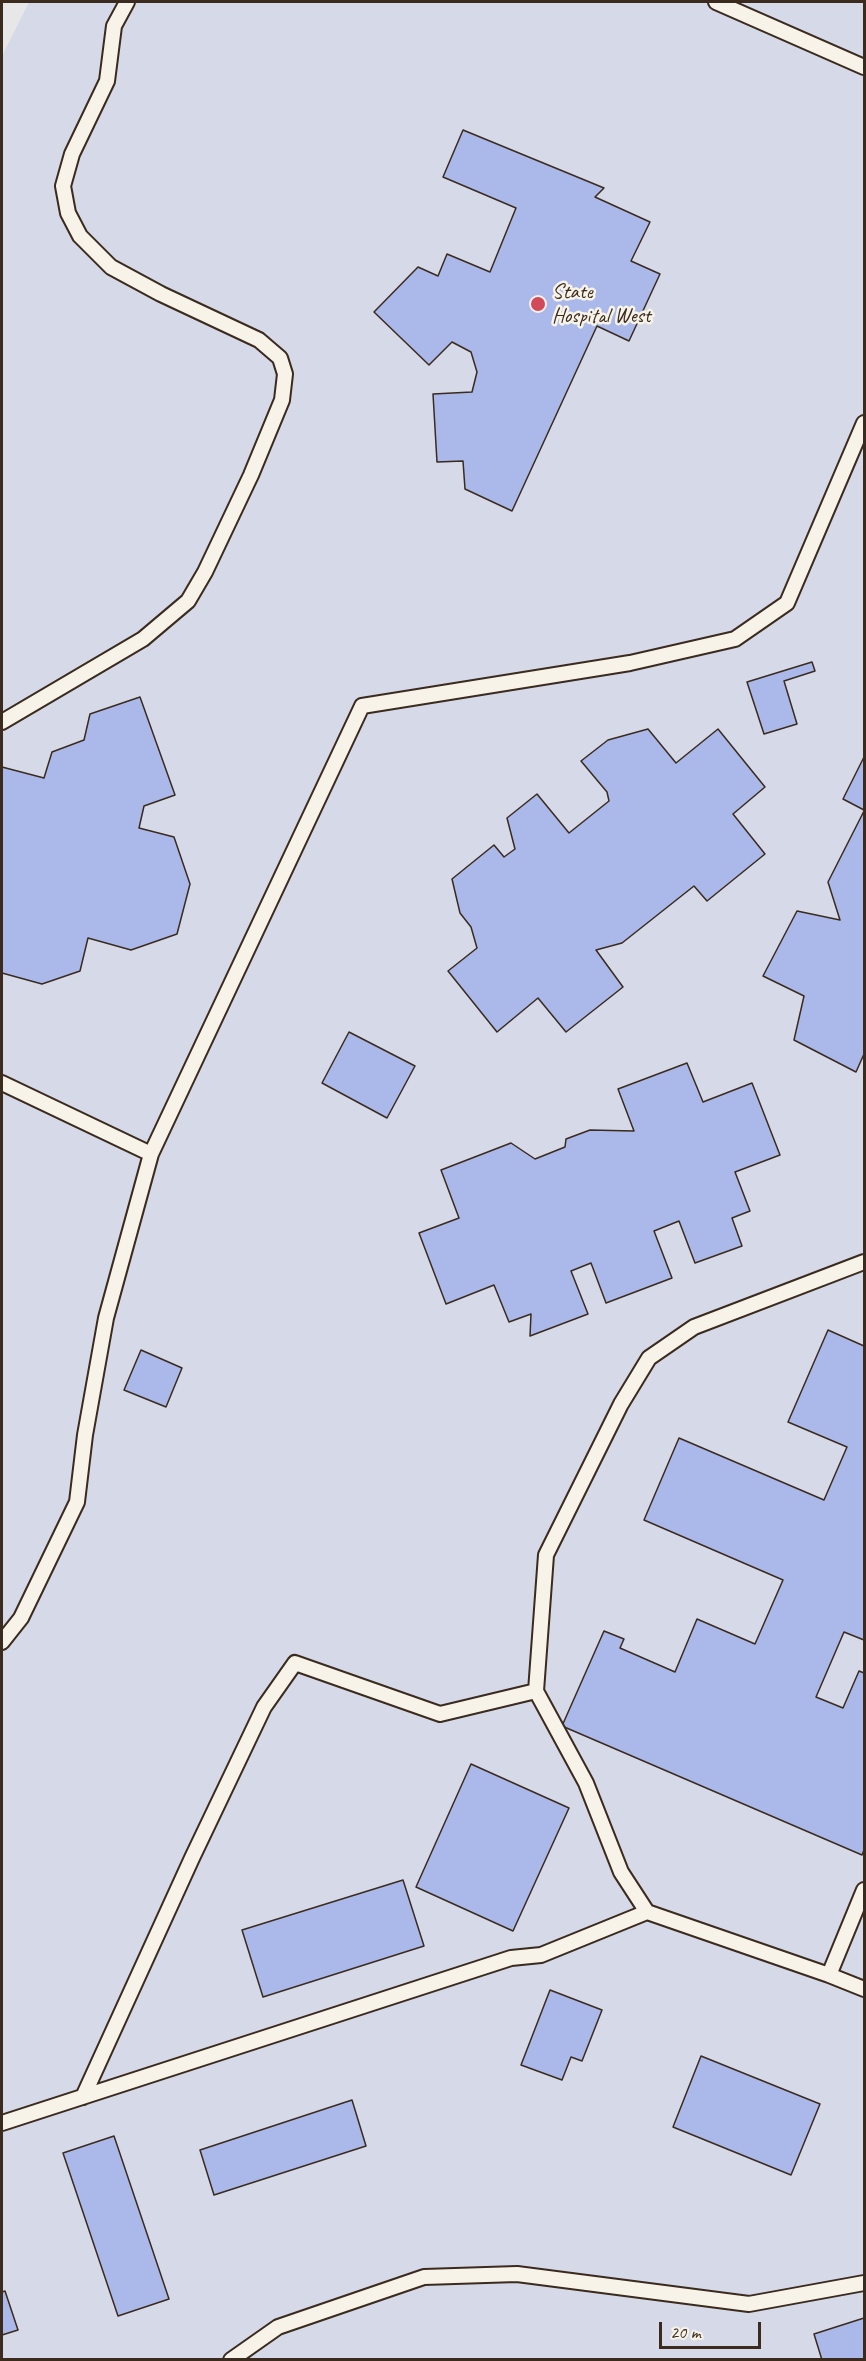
<!DOCTYPE html>
<html>
<head>
<meta charset="utf-8">
<style>
  body { margin:0 }
  #map { position:relative; width:866px; height:2361px; overflow:hidden; background:#e8e7e8; font-family:Caveat,sans-serif }
  canvas { display:block }
  .frame { position:absolute; inset:0; border:3px solid #3b2a1e; pointer-events:none }
  .scale { position:absolute; left:659px; top:2322px; width:102px; height:27px; box-sizing:border-box; border:3px solid #3b2a1e; border-top:0; padding-left:8px; font-size:18px; line-height:21px; white-space:nowrap; color:#3b2a1e; -webkit-text-stroke:4px #f7f3e8; paint-order:stroke }
</style>
</head>
<body>
<div id="map">
<canvas width="866" height="2361"></canvas>
<div class="frame"></div>
<div class="scale">20 m</div>
</div>
<script>
const c = document.querySelector('canvas').getContext('2d');
c.lineJoin = 'round';
function fill(path, color) { c.fillStyle = color; c.fill(path, 'evenodd'); }
function stroke(path, color, width, dash) { c.strokeStyle = color; c.lineWidth = width; c.lineCap = dash ? 'butt' : 'round'; c.setLineDash(dash || []); c.stroke(path); }
function drawText(font, color, halo, rows, align = 'center') {
  c.font = font + ' Caveat,sans-serif'; c.lineWidth = 5; c.setLineDash([]); c.textBaseline = 'middle'; c.strokeStyle = halo; c.fillStyle = color; for (const [text, x, y, turn = 0] of rows) {
    c.save(); c.translate(x, y); c.rotate((+turn || 0) * Math.PI / 180); c.textAlign = isNaN(turn) ? turn : align; if (halo) c.strokeText(text, 0, 0); c.fillText(text, 0, 0); c.restore();
  }
}
fill(new Path2D(`
  M29,2H864V2359H2V56Z`), '#d5d9e8');
const building = new Path2D(`
  M463,130L604,188L595,197L650,222L631,261L660,274L629,341L597,326L512,511L465,489L463,461L437,462L433,394L472,392L477,372L471,352L452,342L429,365L374,312L418,267L438,276L447,254L490,272L516,208L443,177Z
  M812,662L815,671L784,681L797,724L764,734L747,682Z
  M140,697L175,795L144,806L139,828L174,837L190,884L177,934L131,950L88,938L80,971L42,984L2,973V767L44,778L52,752L84,740L90,714Z
  M648,729L676,763L718,729L765,787L733,814L765,854L707,901L694,886L622,943L596,950L623,987L566,1032L538,998L497,1032L448,971L477,948L471,927L460,913L452,879L494,845L504,857L515,849L507,818L537,794L569,833L609,801L607,792L581,761L608,740Z
  M864,757V810L843,799Z
  M864,811V1054L856,1072L794,1040L804,996L763,976L797,911L840,920L828,882Z
  M349,1032L415,1066L387,1118L322,1083Z
  M687,1063L703,1102L752,1083L780,1155L735,1172L750,1211L732,1218L742,1246L695,1263L679,1221L654,1231L672,1278L606,1303L591,1263L571,1271L588,1314L530,1336L531,1314L509,1322L494,1285L446,1304L419,1233L459,1218L441,1170L511,1143L535,1159L565,1147L566,1139L590,1130L634,1131L618,1089Z
  M828,1330L864,1346V1640L844,1632L816,1697L843,1708L859,1671L864,1673V1850L862,1855L562,1726L604,1631L624,1639L620,1648L675,1672L697,1619L755,1644L783,1580L644,1520L679,1438L824,1500L847,1447L788,1422Z
  M141,1350L182,1368L166,1407L124,1390Z
  M471,1764L569,1808L513,1931L416,1887Z
  M403,1880L424,1946L263,1997L242,1930Z
  M550,1990L602,2010L582,2061L571,2057L562,2080L521,2065Z
  M701,2056L820,2104L791,2175L673,2127Z
  M352,2100L366,2146L214,2195L200,2150Z
  M114,2136L169,2299L118,2316L63,2153Z
  M5,2291L18,2330L2,2335V2292Z
  M864,2318V2360H822L814,2334Z`);
fill(building, '#aab9e9');
stroke(building, '#3b2a1e', 1.5);
const lane = new Path2D(`
  M716,2L864,67
  M2,722L143,639L188,601L205,572L251,475L282,400L285,374L280,358L259,340L161,294L111,267L80,236L68,213L63,186L72,154L107,81L114,26L127,2
  M2,1083L151,1154
  M2,1642L21,1618L77,1502L85,1435L106,1318L151,1154L362,706L630,663L735,639L787,603L864,423
  M647,1912L621,1872L586,1783L536,1691L546,1555L621,1404L649,1358L694,1327L864,1262
  M829,1975L864,1890
  M83,2097L192,1858L264,1707L295,1663L440,1714L536,1691
  M2,2123L511,1958L541,1955L647,1912L829,1975L864,1989
  M231,2360L278,2327L424,2277L517,2274L749,2304L864,2283`);
stroke(lane, '#3b2a1e', 18);
stroke(lane, '#f7f3e8', 14);
for (const [x, y, r, color] of [
  [538,304,8,"#d1495b"]
]) { const dot = new Path2D(); dot.arc(x, y, r, 0, 2 * Math.PI); c.fillStyle = color; c.fill(dot); stroke(dot, '#f7f3e8', 2); }
drawText('21px', '#3b2a1e', '#f7f3e8', [
  ["State",552,292],
  ["Hospital West",552,316]
], 'left');
</script>
</body>
</html>
